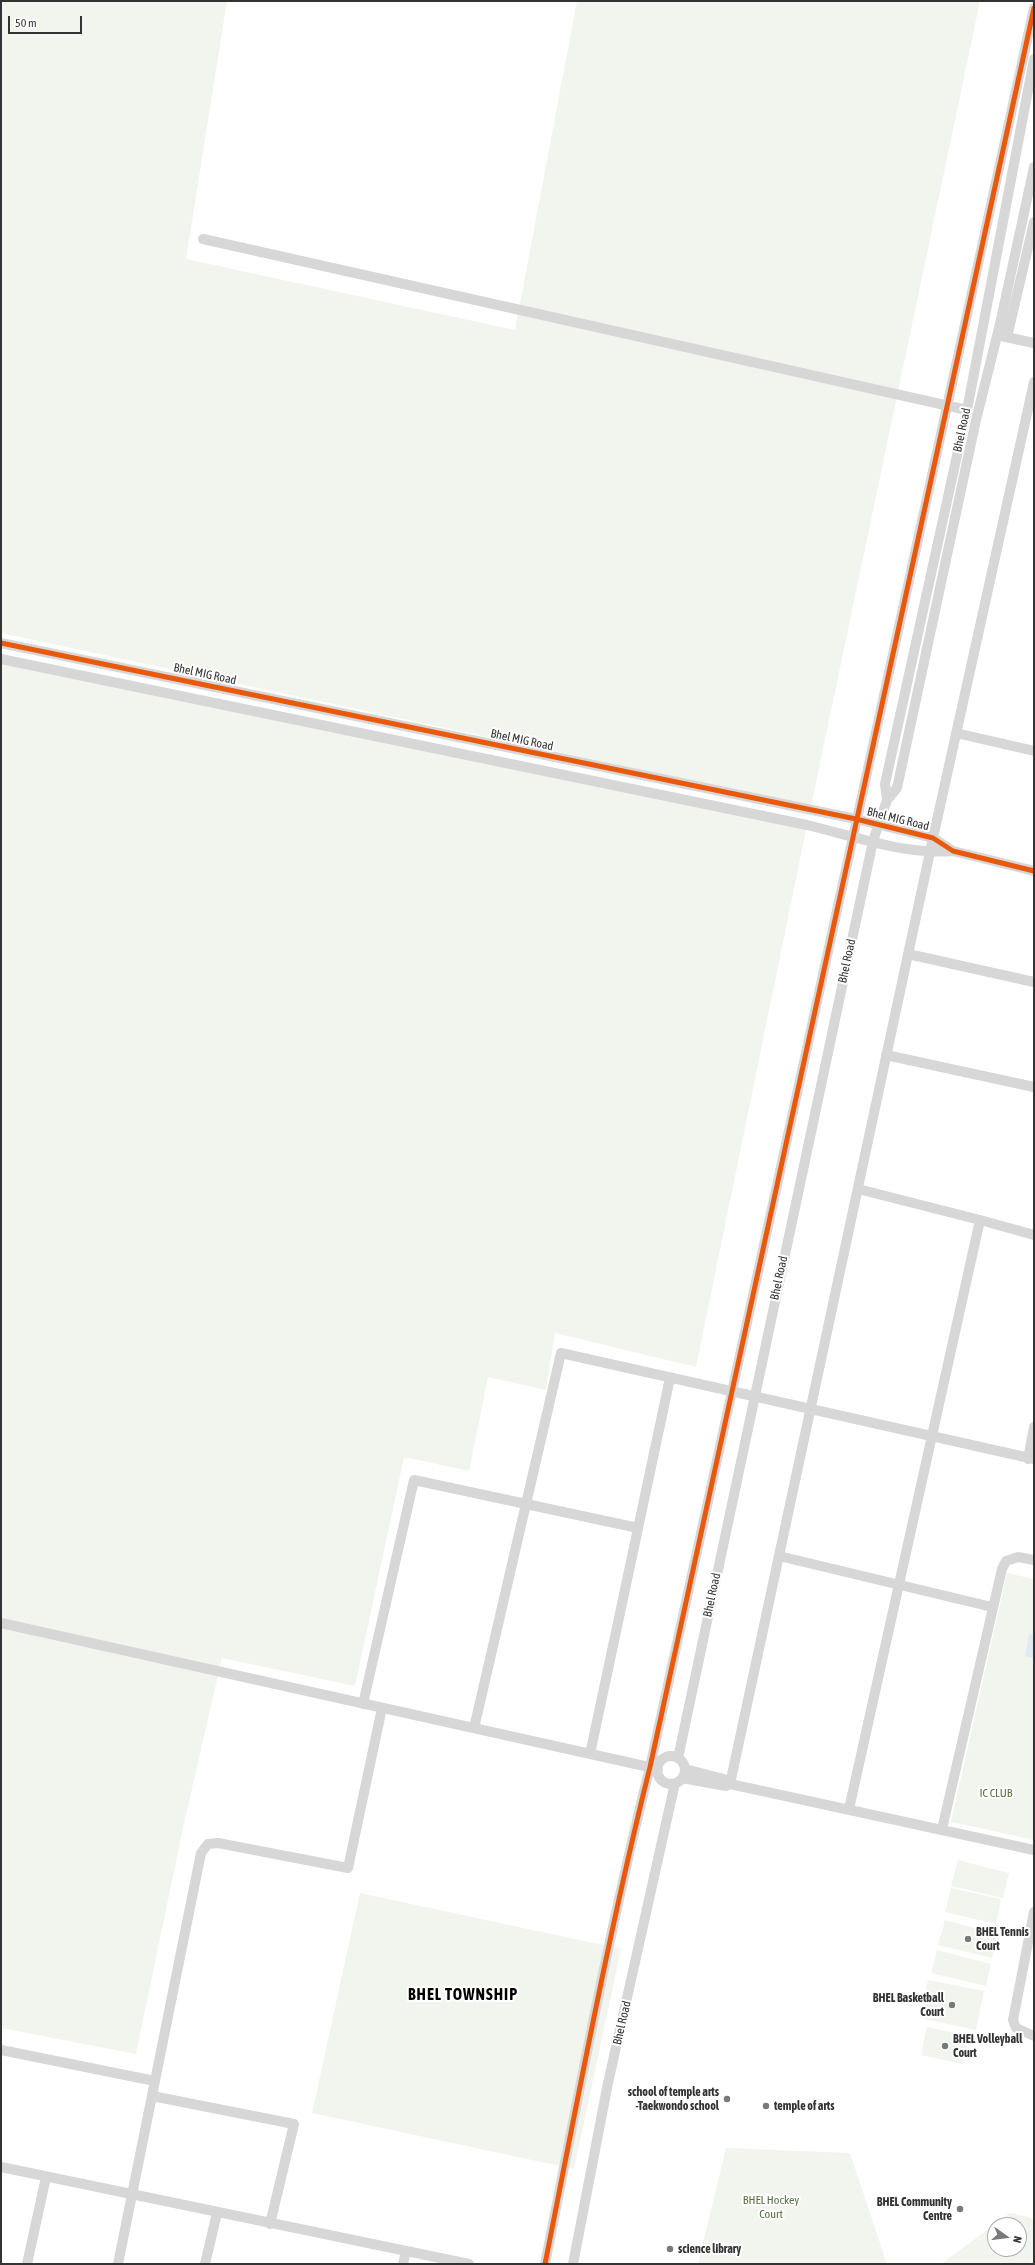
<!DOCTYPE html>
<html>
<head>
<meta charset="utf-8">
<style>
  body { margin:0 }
  #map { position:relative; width:1035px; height:2265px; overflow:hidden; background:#fff; font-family:"Asap Condensed",sans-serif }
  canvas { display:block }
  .frame { position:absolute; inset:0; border:2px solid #333; pointer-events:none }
  .north { position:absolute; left:987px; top:2217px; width:40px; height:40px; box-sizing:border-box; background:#fff; border:1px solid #adadad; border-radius:50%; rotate:104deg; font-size:11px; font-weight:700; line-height:16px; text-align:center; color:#333 }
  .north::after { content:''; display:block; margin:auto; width:14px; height:18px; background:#7a7a7a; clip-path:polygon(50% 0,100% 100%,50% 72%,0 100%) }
  .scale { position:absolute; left:8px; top:16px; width:74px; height:18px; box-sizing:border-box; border:2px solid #333; border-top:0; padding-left:5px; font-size:12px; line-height:14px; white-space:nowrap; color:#333; -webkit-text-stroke:3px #fff; paint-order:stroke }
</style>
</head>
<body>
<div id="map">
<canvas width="1035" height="2265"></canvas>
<div class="frame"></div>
<div class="north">N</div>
<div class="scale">50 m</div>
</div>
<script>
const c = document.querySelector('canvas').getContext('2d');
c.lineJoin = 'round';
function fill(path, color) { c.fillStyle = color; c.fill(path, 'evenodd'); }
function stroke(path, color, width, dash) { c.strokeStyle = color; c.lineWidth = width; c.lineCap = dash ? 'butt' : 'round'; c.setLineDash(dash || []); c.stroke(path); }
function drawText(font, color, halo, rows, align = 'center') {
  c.font = font + ' "Asap Condensed",sans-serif'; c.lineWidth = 4; c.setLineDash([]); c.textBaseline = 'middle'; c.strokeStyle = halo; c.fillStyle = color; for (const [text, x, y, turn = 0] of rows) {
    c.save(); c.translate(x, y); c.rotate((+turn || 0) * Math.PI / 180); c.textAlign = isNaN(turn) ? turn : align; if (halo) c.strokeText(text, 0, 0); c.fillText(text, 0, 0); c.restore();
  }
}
fill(new Path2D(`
  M1,1H227L186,259L515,330L577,1H980L811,806L1,633Z
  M1,664L118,684L807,825L696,1367L555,1333L546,1390L488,1377L469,1471L404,1457L355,1686L222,1658L183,1828L136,2054L1,2028Z
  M1007,1573L1034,1579V1840L951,1822Z
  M958,1860L1009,1873L1003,1898L951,1886Z
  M951,1888L1001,1899L996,1924L945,1912Z
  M360,1893L621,1949L574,2169L312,2113Z
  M945,1920L998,1934L992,1958L938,1945Z
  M937,1950L991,1964L986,1986L931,1973Z
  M928,1980L984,1991L976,2030L920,2018Z
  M927,2027L969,2036L963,2064L921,2055Z
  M726,2148L850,2153L887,2264H698Z
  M1010,2213L1029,2217L1034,2221V2260L1028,2264H941ZM995,2225H1019V2249H995Z`), '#f1f5ed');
fill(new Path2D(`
  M1029,1634L1034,1635V1658L1025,1656Z`), '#ddebf3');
stroke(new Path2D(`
  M203,239L967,410
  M1001,336L1034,343
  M1007,337L1034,222
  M1,643L856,819L933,838L953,851L1034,871
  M1,659L807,825C854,836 904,855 953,851
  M956,733L1034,751
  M887,800L885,784L967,410L1034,59
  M908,954L1034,982
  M886,1055L1034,1087
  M980,1220L1034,1235
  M1028,1459L1034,1427
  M779,1556L992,1607
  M1,1623L658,1769
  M363,1704L414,1480L638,1528
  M474,1728L561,1353L1034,1459
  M590,1754L670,1378
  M657 1770a14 14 0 1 1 28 0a14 14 0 1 1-28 0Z
  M678,1758L873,841L887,800L897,788L976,420L1000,324L1034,167
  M685,1769L728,1780L729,1782
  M682,1778L726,1786L730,1784L1034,1850
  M730,1784L933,838L1034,382
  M849,1809L980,1220L858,1189
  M942,1829L1002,1569L1006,1561L1018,1557L1034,1560
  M1034,1912L1013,2020L1016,2028L1034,2036
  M1,2050L155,2081
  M152,2096L294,2124L270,2224
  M1,2167L469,2264
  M27,2264L46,2177
  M118,2264L201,1853L208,1844L218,1843L348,1868L382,1708
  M205,2264L217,2213
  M403,2264L406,2251
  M545,2264C578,2098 609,1931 650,1767L1034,8
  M573,2264L608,2083L675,1783`), '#d7d7d7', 10);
stroke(new Path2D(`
  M1,643L856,819L933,838L953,851L1034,871
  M545,2264C578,2098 609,1931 650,1767L1034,8`), '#e8590c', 5);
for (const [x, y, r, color] of [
  [968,1939,4,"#7a7a7a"],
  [952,2005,4,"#7a7a7a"],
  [945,2046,4,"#7a7a7a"],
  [727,2099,4,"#7a7a7a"],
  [766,2106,4,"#7a7a7a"],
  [960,2209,4,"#7a7a7a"],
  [670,2249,4,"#7a7a7a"]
]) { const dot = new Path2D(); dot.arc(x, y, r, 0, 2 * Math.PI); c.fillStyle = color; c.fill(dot); stroke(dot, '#fff', 1.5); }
drawText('12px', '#333', '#fff', [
  ["Bhel Road",962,430,-78],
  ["Bhel MIG Road",205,674,12],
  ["Bhel MIG Road",522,740,12],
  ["Bhel MIG Road",898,819,14],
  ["Bhel Road",847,961,-78],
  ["Bhel Road",779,1278,-78],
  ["Bhel Road",712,1595,-78],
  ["Bhel Road",622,2023,-77]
]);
drawText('12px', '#56703f', '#fff', [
  ["IC CLUB",996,1793],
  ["BHEL Hockey",771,2200],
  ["Court",771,2214]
]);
drawText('bold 12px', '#333', '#fff', [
  ["BHEL Tennis",976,1932],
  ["Court",976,1946],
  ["BHEL Basketball",944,1998,"right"],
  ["Court",944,2012,"right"],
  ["BHEL Volleyball",953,2039],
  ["Court",953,2053],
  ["school of temple arts",719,2092,"right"],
  ["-Taekwondo school",719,2106,"right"],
  ["temple of arts",774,2106],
  ["BHEL Community",952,2202,"right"],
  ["Centre",952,2216,"right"],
  ["science library",678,2249]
], 'left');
c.letterSpacing = '1px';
drawText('bold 16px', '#000', '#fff', [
  ["BHEL TOWNSHIP",463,1995]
]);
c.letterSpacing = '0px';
</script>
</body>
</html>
